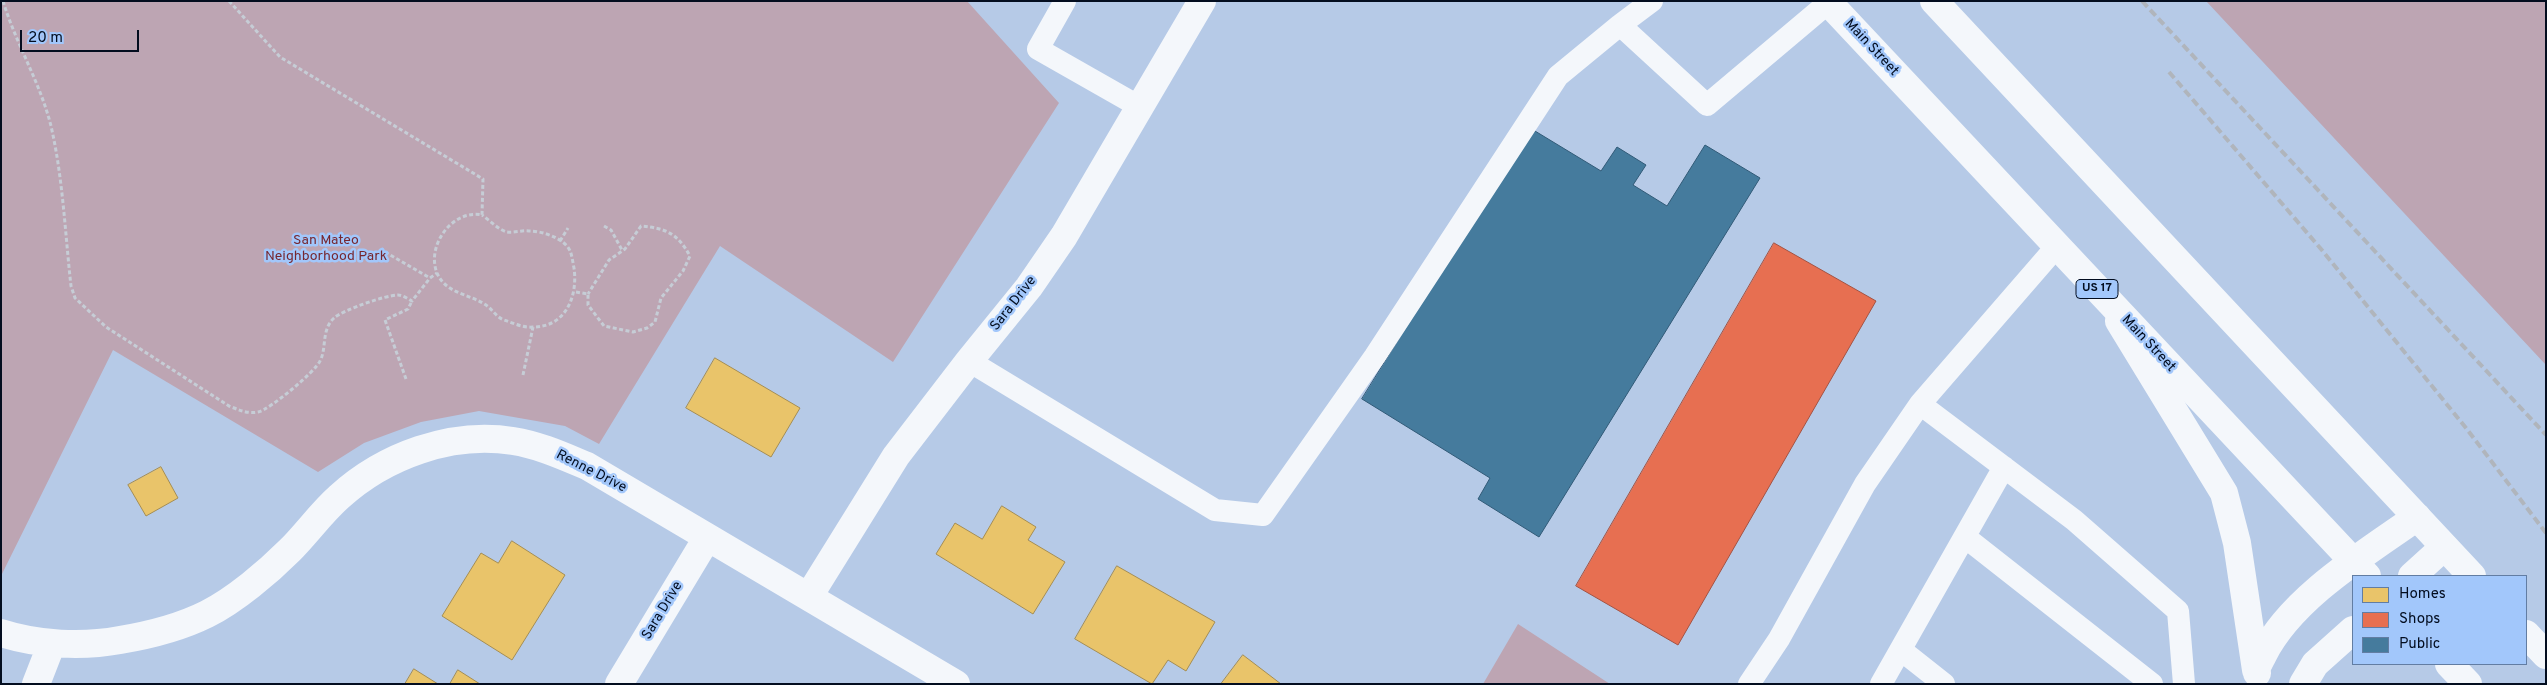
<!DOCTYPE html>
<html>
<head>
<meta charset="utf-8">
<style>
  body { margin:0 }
  #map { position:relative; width:2547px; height:685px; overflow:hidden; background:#b6cae7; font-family:Overpass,sans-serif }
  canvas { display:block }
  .frame { position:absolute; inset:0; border:2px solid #030d1f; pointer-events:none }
  .legend { position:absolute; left:2352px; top:575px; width:175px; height:90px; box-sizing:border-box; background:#a2c7fb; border:1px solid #627da3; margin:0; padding:6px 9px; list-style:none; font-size:15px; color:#030d1f }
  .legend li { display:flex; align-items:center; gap:10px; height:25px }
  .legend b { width:25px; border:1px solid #627da3 }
  .scale { position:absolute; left:20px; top:30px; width:119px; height:22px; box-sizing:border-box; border:2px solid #030d1f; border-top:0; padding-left:6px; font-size:15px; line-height:18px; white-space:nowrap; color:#030d1f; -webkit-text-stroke:4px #a2c7fb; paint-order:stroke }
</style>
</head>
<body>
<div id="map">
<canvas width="2547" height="685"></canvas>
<div class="frame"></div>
<ul class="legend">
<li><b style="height:14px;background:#e9c46a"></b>Homes</li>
<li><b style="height:14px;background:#e76f51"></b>Shops</li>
<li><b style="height:14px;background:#457b9d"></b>Public</li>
</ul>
<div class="scale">20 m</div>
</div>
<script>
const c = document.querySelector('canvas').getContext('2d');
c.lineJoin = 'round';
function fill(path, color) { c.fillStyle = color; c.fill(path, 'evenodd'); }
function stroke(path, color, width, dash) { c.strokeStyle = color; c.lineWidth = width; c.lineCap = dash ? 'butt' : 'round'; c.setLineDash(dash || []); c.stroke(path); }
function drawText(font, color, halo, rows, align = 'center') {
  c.font = font + ' Overpass,sans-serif'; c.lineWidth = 5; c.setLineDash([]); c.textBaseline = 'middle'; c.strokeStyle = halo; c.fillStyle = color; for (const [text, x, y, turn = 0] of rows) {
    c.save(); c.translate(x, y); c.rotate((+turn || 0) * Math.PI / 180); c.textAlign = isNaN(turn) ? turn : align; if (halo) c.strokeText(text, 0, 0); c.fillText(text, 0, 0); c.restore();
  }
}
fill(new Path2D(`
  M1,1H967L1059,103L893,362L720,246L599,444L565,426L479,411L421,422L364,443L318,472L113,350L1,576Z
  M2206,1H2546V365Z
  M1518,624L1610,684H1483Z`), '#bda5b3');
const homes = new Path2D(`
  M715,358L800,408L771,457L686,408Z
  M161,467L178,498L146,516L128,485Z
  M1002,506L1036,527L1028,540L1065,562L1033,614L936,554L955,523L982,539Z
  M512,541L565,575L512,660L442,616L481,553L498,563Z
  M1117,566L1215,622L1186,671L1168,660L1152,684L1075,639Z
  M1243,655L1281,684H1221Z
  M414,669L438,684H405Z
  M458,670L480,684H450Z`);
fill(homes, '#e9c46a');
stroke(homes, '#a48d54', 1);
const shops = new Path2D(`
  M1774,243L1876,301L1678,645L1576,586Z`);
fill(shops, '#e76f51');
stroke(shops, '#a35242', 1);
const public = new Path2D(`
  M1530,128L1601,171L1617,147L1646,165L1633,185L1667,206L1705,145L1760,178L1539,537L1478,499L1490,478L1362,399Z`);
fill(public, '#457b9d');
stroke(public, '#315a77', 1);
stroke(new Path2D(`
  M3,1C16,44 40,82 51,126C63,178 65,233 71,286L75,298L106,327L229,406C239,410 247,414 258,412C269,410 315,372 320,361C327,348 321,330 334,318C343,310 386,295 398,295C403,295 408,299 412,301L430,278L437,273
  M229,1L280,57L483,179L482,215C452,209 426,246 437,273C446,294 470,294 486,305C493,310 496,317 504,320C513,323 523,328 533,327C566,327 578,296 574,268C572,259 572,250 565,244C556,236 541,231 529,231C522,230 514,233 507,232C499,230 489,220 482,215
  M604,226L611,230L622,250
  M560,241L568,228
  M385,252L430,278
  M576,292L588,294V305L604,326L633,332L647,328L655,322L661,298L683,271L690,256C678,234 666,228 641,226L625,249L609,260L588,294
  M523,375L533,327
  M406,379L385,320L408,309L412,301`), '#c6cdd6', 3, [4, 2.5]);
stroke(new Path2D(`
  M1065,1L1038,49L1140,107
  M1652,1L1620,25L1707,105L1828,3
  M969,361L1215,510L1263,515L1375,356L1558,76L1620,25
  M1920,404L2074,520L2178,611L2184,684
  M1965,537L2152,684
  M1901,650L1944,684
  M1749,684L1779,639L1865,484L1920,404L2057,246
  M1881,684L2004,467`), '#f4f7fb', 22);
stroke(new Path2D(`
  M809,596L896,456L969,361L1029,287L1064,236L1202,1
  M1,633C38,645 83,647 120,640C150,635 179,628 207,614C235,600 268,572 290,550C307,533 321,513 339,497C384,456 451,431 513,441C539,445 563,456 587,466L956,684
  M36,684L52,643
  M619,684L707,538`), '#f4f7fb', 28);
stroke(new Path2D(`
  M2119,321L2224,493L2237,543L2256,670
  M2412,576L2444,547
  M2257,673C2256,667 2260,661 2263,655C2291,598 2366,553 2417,517
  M2303,684L2315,664L2353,630`), '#f4f7fb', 28);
stroke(new Path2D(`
  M1827,1L2367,576
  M1934,1L2472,576
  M2526,634L2546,655
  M2449,664L2468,684`), '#f4f7fb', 28);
stroke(new Path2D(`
  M2142,1L2546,435
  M2169,72L2321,249L2466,428L2546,533`), '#b0b5bc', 4, [8, 4]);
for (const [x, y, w] of [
  [2097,289,42]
]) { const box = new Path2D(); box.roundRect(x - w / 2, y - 9.5, w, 19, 4); c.fillStyle = '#a2c7fb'; c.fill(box); stroke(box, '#030d1f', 1); }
drawText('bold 12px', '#030d1f', null, [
  ["US 17",2097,289]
]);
drawText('14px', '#030d1f', '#a2c7fb', [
  ["Main Street",1871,48,47],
  ["Sara Drive",1014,304,-52],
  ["Main Street",2148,344,47],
  ["Renne Drive",591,472,27],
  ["Sara Drive",663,611,-59]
]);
drawText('14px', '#762730', '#a2c7fb', [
  ["San Mateo",326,241],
  ["Neighborhood Park",326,257]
]);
</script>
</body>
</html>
